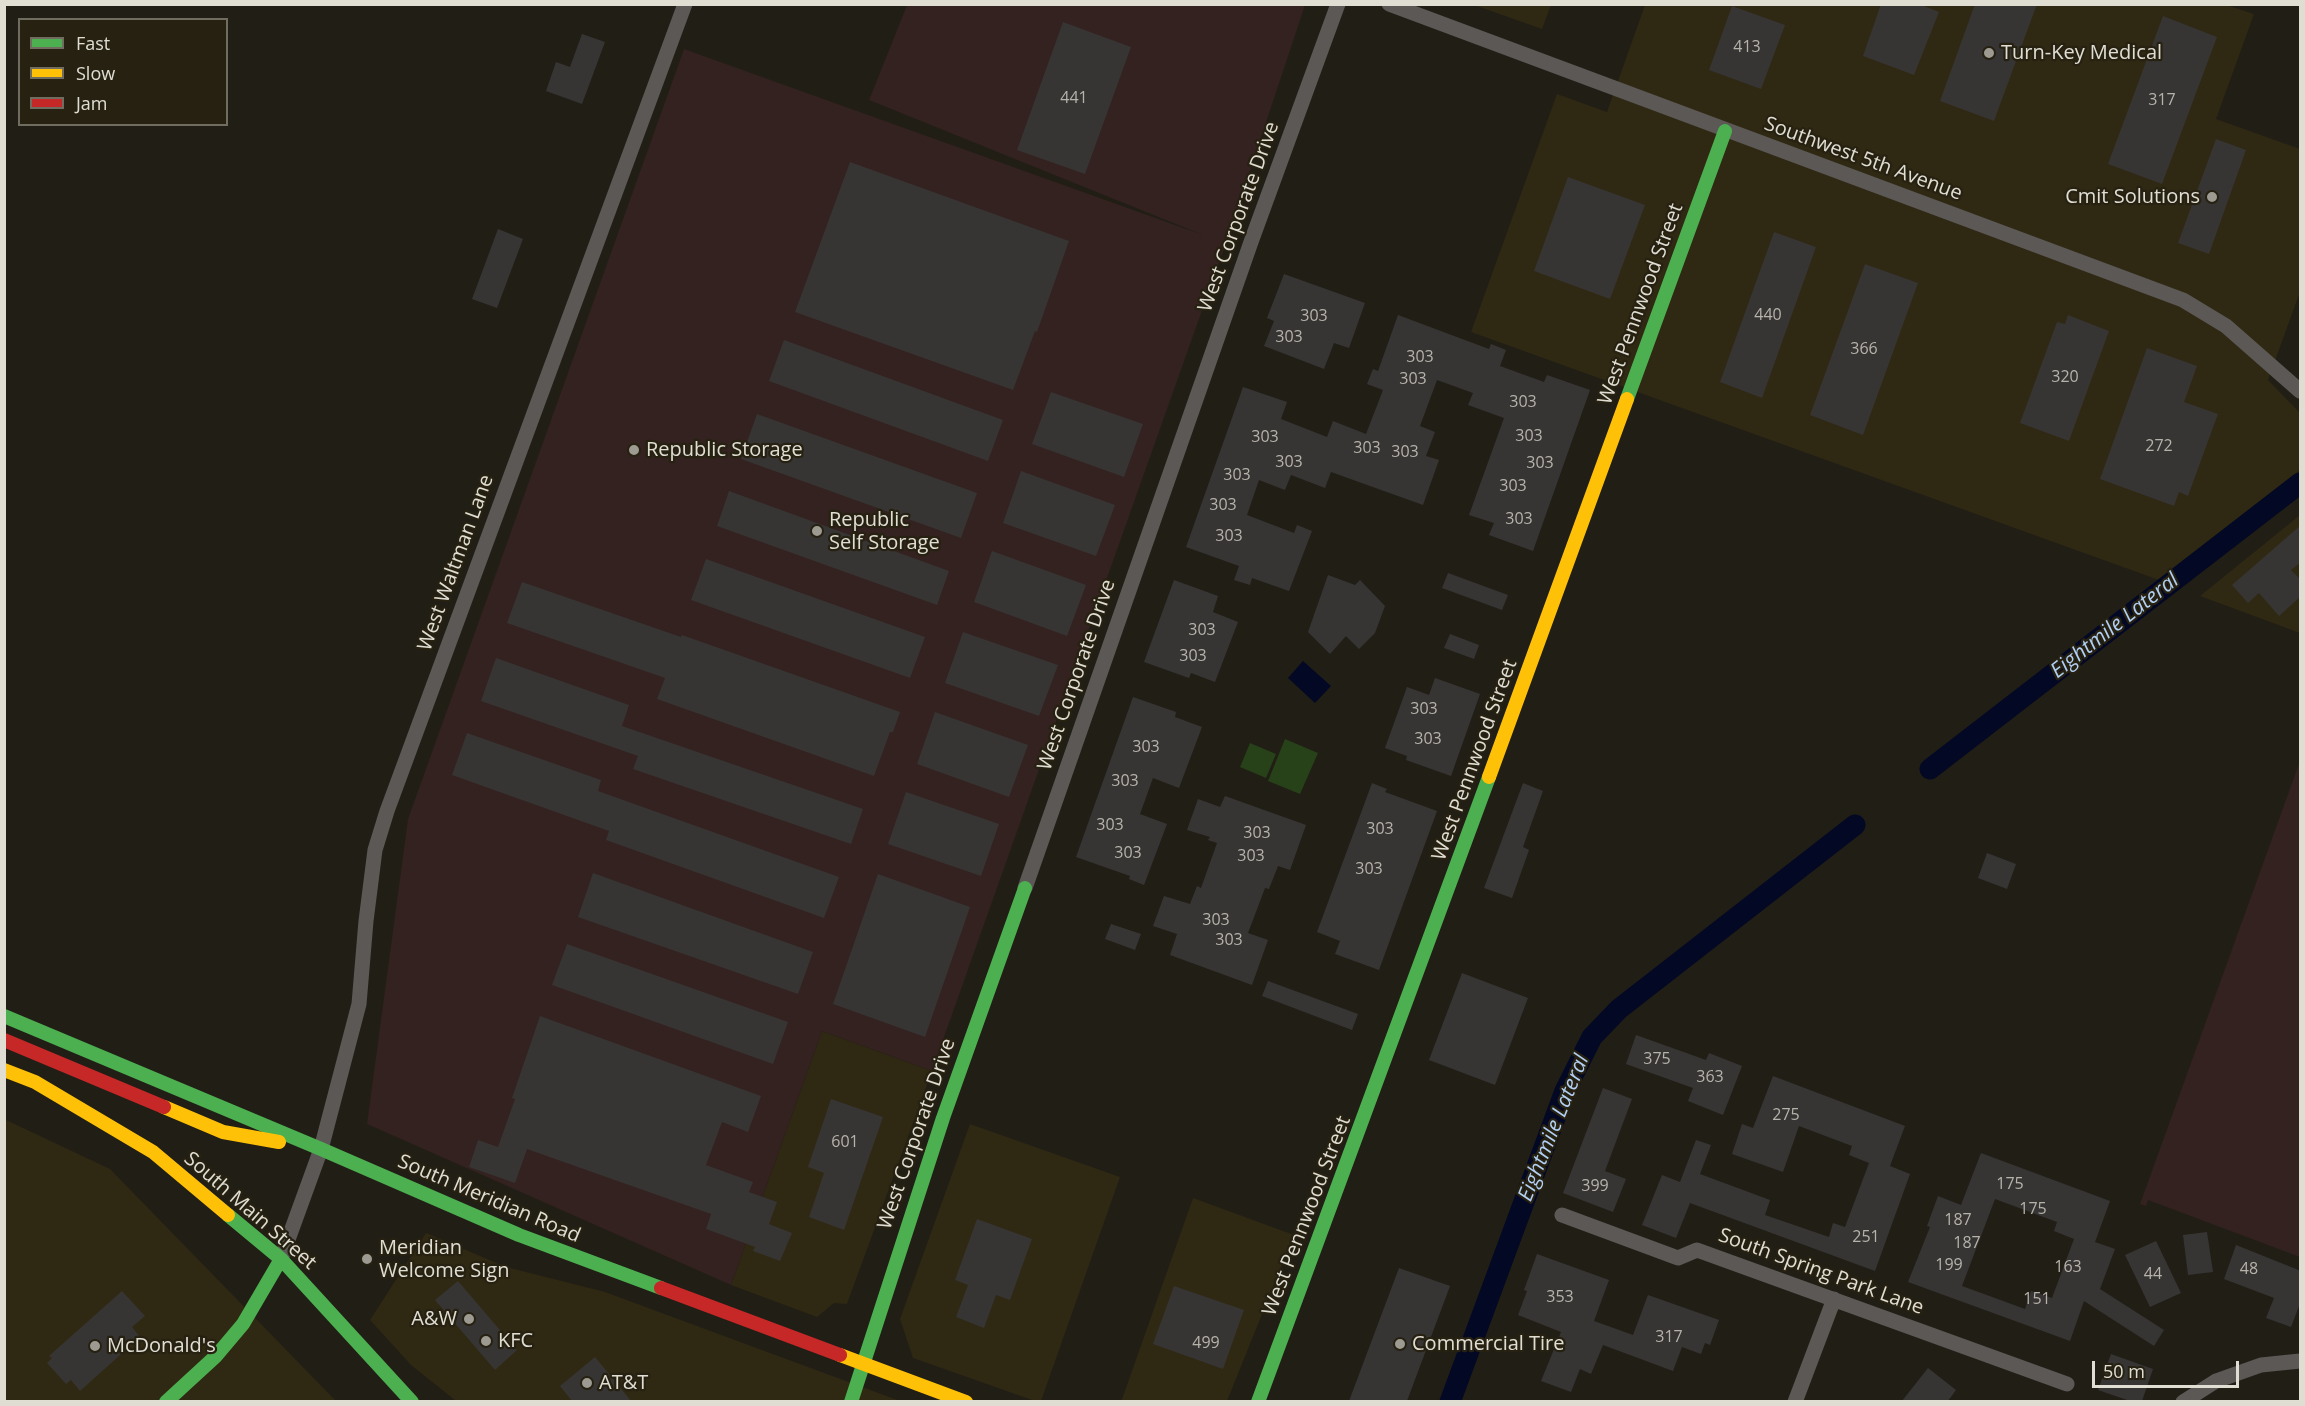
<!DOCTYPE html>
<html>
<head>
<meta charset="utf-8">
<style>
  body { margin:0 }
  #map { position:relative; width:2305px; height:1406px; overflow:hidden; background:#211e16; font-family:"Open Sans",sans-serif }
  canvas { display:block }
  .frame { position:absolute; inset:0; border:6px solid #e0ddd3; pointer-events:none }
  .legend { position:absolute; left:18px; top:18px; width:210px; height:108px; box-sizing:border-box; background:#262111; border:2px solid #706c5f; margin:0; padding:8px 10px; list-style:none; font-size:18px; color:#e0ddd3 }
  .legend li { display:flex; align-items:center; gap:12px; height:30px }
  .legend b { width:30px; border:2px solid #706c5f }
  .scale { position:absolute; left:2092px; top:1361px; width:147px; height:27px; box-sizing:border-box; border:3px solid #e0ddd3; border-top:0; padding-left:8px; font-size:18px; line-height:21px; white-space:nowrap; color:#e0ddd3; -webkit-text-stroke:4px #262111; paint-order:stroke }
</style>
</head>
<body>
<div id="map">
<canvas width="2305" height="1406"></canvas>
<div class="frame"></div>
<ul class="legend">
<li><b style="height:8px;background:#4caf50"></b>Fast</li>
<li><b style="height:8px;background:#ffc107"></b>Slow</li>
<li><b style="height:8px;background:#c62828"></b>Jam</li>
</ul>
<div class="scale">50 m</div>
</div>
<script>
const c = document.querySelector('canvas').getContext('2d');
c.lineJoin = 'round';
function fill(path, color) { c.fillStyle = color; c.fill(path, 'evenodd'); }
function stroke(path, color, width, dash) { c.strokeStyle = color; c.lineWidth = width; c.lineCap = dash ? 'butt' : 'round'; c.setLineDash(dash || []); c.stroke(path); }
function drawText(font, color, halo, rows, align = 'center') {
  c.font = font + ' "Open Sans",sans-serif'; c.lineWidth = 4.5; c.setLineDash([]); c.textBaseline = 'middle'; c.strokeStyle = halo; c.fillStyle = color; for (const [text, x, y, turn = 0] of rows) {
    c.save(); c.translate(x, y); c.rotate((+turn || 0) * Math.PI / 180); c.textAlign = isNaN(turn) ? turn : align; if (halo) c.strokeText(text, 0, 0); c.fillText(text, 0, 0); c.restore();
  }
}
fill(new Path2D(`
  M1474,5H1551L1542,29Z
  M1645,5H2226L2254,14L2216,119L2300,149V292L2268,380L2300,413V470L2159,580L1471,332L1557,94L1607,112Z
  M2300,515V633L2200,596Z
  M822,1031L932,1071L847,1304L834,1303L817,1317L731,1285Z
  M4,1119L110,1169L336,1401H5Z
  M970,1124L1120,1177L1041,1401H1035L913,1358L900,1319Z
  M1193,1198L1294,1235L1227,1401L1121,1402Z
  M426,1233L506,1267L605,1292L900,1401H456L411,1365L370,1320Z`), '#2f2813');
fill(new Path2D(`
  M907,5H1305L1226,243L932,1071L822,1031L731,1285L367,1124L408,819L684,49L1203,235L869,100Z
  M2300,761V1257L2148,1200L2146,1206L2140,1204Z`), '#33221f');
fill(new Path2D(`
  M1285,739L1318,753L1300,794L1268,781Z
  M1250,743L1276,754L1266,778L1240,767Z`), '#274118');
fill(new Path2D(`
  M1303,661L1331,686L1315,703L1288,678Z`), '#030825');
stroke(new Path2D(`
  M1930,769L2300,483
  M1450,1402L1565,1091L1592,1037L1619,1009L1855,825`), '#030825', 21);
fill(new Path2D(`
  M1881,4H1919L1939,12L1914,75L1863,56Z
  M1975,4H2037L1994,121L1940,101Z
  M1732,6L1785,25L1761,89L1709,70Z
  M2163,16L2217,37L2162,184L2108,164Z
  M1063,22L1131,47L1085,174L1017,150Z
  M582,34L605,42L582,104L546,91L556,62L570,67Z
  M2216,139L2246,150L2209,254L2178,243Z
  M850,162L1069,241L1037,332L1035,331L1013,390L795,312Z
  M1568,177L1645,205L1610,299L1534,271Z
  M498,229L523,239L497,308L472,299Z
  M1774,232L1816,247L1762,398L1720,382Z
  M1865,264L1918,283L1863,435L1810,415Z
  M1284,274L1365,303L1349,348L1334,343L1324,369L1264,346L1274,321L1267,318Z
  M1398,315L1489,349L1491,344L1506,350L1500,366L1544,382L1547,375L1590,390L1533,551L1489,535L1494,523L1469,515L1504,418L1468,405L1473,393L1437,380L1420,426L1435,432L1426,456L1439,460L1423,505L1331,472L1325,488L1291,475L1285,490L1259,480L1247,515L1294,533L1297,525L1312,531L1289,591L1252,578L1250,585L1234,580L1239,566L1186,547L1243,387L1287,402L1281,419L1327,437L1333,421L1366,434L1383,390L1367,384L1373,369L1378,371Z
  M2068,315L2109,331L2069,441L2020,423L2057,322L2065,324Z
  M784,340L1003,420L988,461L769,381Z
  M2147,348L2197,366L2184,402L2218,414L2188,496L2179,492L2174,506L2100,479Z
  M1051,392L1143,424L1124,477L1032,444Z
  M757,414L977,493L961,538L741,459Z
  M1021,471L1115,505L1096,556L1003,523Z
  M729,491L949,571L937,605L717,526Z
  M2301,525V562L2291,570L2301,580V596L2279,616L2259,593L2248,603L2232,585Z
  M992,551L1086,585L1067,636L974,602Z
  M706,559L925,637L910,678L691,600Z
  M1448,573L1508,595L1502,610L1442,588Z
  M1328,575L1355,585L1360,580L1385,606L1375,633L1359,649L1346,636L1330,654L1308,632Z
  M1174,580L1218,596L1213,612L1238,622L1215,682L1191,673L1189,678L1144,662Z
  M522,582L681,637L682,635L900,712L893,732H890L874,776L657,699L665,678L507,623Z
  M963,632L1058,665L1039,716L945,683Z
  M1450,634L1479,645L1474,659L1444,648Z
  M496,658L629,705L622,726L863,809L851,844L633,769L638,756L481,701Z
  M1435,678L1480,694L1451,776L1406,760L1407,756L1385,748L1407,687L1429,695Z
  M1133,697L1176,712L1175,717L1202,727L1179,788L1153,778L1140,814L1167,824L1144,885L1129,879L1130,876L1076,857Z
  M935,712L1028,745L1009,797L917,764Z
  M467,733L601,780L598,791L839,877L824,918L606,840L609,831L452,775Z
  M1372,783L1387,789L1385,792L1437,811L1379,970L1335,954L1340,941L1317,932Z
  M1523,783L1543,791L1523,847L1529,850L1512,898L1484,888Z
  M906,792L999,824L981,876L888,844Z
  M1225,796L1306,825L1290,870L1278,866L1269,889L1265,888L1248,933L1268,940L1252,985L1170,955L1177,934L1153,926L1164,896L1190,904L1197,886L1201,888L1217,843L1208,840L1210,837L1187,830L1198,799L1220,807Z
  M1987,853L2016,864L2007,889L1978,878Z
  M593,873L813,952L798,994L578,917Z
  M878,874L970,907L925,1037L833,1004Z
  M1111,924L1141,934L1135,950L1105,939Z
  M567,944L788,1022L773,1064L552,985Z
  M1462,973L1528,998L1495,1085L1429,1060Z
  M1268,981L1358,1014L1352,1030L1262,996Z
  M540,1016L761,1096L748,1132L722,1122L706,1165L753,1182L749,1192L777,1202L769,1224L792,1233L780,1261L753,1251L755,1247L706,1229L711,1214L527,1149L515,1183L469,1167L478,1140L498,1147L515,1099L512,1098Z
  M1636,1035L1706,1060L1709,1053L1742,1066L1723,1115L1688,1101L1693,1088L1626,1064Z
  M1773,1076L1905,1126L1890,1166L1910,1174L1875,1271L1690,1203L1676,1238L1642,1225L1662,1175L1680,1182L1696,1140L1711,1145L1700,1174L1770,1200L1765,1215L1829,1237L1833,1223L1845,1227L1869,1163L1849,1155L1852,1146L1799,1126L1783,1172L1732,1154L1742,1124L1753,1128Z
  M1603,1088L1632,1099L1605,1171L1626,1179L1613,1212L1563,1193Z
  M831,1099L883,1117L844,1230L809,1217L824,1173L808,1167Z
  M1981,1153L2110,1201L2095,1242L2115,1249L2100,1289L2164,1330L2154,1346L2084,1301L2070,1341L1908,1282L1930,1227L1927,1226L1938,1196L1961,1205ZM1995,1199L2057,1222L2054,1231L2074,1239L2052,1298L2031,1291L2025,1309L1962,1286Z
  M977,1219L1032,1239L1010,1300L996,1295L984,1328L956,1317L968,1285L955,1280Z
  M2207,1232L2213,1272L2188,1275L2183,1235Z
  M2156,1241L2181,1293L2150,1307L2125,1255Z
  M2236,1245L2301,1271V1301L2291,1327L2266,1318L2274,1298L2224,1279Z
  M1537,1254L1609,1280L1594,1321L1633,1335L1648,1295L1719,1320L1710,1345L1705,1343L1701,1354L1682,1347L1673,1371L1603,1345L1591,1374L1580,1369L1571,1392L1541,1381L1561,1332L1518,1315L1527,1291L1524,1290Z
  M1399,1268L1450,1286L1407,1401H1349Z
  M458,1281L517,1350L495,1370L435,1300Z
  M1174,1286L1244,1310L1223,1369L1153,1344Z
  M122,1291L145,1316L132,1327L140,1337L80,1391L71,1380L66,1384L47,1363L52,1358L49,1356Z
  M2111,1354L2153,1369L2142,1401H2130L2098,1390Z
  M595,1357L614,1380L631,1401H572L560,1386Z
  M1928,1368L1956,1390L1948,1401H1902Z`), '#373534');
stroke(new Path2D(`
  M1389,4L2183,300L2226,326L2300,391
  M1025,888L1251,242L1338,4
  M1562,1215L1678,1258L1697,1250L2067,1384
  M281,1259L321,1149L359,1004L366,921L375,850L387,811L685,4
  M1795,1402L1834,1299
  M2183,1402L2216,1381L2261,1365L2300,1361`), '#5b5856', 15);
stroke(new Path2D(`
  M1627,399L1725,131
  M4,1016L321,1149L519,1235L661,1288
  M228,1215L281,1259L412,1402
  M166,1402L216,1356L243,1324L281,1259
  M851,1402L943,1118L1025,888
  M1258,1402L1489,777`), '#4caf50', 14);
stroke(new Path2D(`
  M1489,777L1627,399
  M4,1070L35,1082L153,1152L228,1215
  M164,1107L223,1132L279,1142
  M840,1355L966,1402`), '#ffc107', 14);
stroke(new Path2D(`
  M4,1040L164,1107
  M661,1288L840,1355`), '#c62828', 14);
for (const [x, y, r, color] of [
  [1989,53,6,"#9d9a91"],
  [2212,197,6,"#9d9a91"],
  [634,450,6,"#9d9a91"],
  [817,531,6,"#9d9a91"],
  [367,1259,6,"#9d9a91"],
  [469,1319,6,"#9d9a91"],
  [486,1341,6,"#9d9a91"],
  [1400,1344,6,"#9d9a91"],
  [95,1346,6,"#9d9a91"],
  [587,1383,6,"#9d9a91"]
]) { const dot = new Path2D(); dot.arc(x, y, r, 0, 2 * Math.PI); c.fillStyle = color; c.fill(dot); stroke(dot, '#262111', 2); }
drawText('16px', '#b6b3ab', null, [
  ["413",1747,47],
  ["441",1074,98],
  ["317",2162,100],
  ["440",1768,315],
  ["303",1314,316],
  ["303",1289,337],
  ["366",1864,349],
  ["303",1420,357],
  ["320",2065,377],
  ["303",1413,379],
  ["303",1523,402],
  ["303",1529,436],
  ["303",1265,437],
  ["272",2159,446],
  ["303",1367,448],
  ["303",1405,452],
  ["303",1289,462],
  ["303",1540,463],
  ["303",1237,475],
  ["303",1513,486],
  ["303",1223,505],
  ["303",1519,519],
  ["303",1229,536],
  ["303",1202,630],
  ["303",1193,656],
  ["303",1424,709],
  ["303",1428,739],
  ["303",1146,747],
  ["303",1125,781],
  ["303",1110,825],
  ["303",1380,829],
  ["303",1257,833],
  ["303",1128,853],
  ["303",1251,856],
  ["303",1369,869],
  ["303",1216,920],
  ["303",1229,940],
  ["375",1657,1059],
  ["363",1710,1077],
  ["275",1786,1115],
  ["601",845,1142],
  ["175",2010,1184],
  ["399",1595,1186],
  ["175",2033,1209],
  ["187",1958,1220],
  ["251",1866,1237],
  ["187",1967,1243],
  ["199",1949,1265],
  ["163",2068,1267],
  ["48",2249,1269],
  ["44",2153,1274],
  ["353",1560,1297],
  ["151",2037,1299],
  ["317",1669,1337],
  ["499",1206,1343]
]);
drawText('20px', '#e0ddd3', '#262111', [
  ["Turn-Key Medical",2001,53],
  ["Cmit Solutions",2200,197,"right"],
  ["Republic Storage",646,450],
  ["Republic",829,520],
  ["Self Storage",829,543],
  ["Meridian",379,1248],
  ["Welcome Sign",379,1271],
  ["A&W",457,1319,"right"],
  ["KFC",498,1341],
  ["Commercial Tire",1412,1344],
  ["McDonald's",107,1346],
  ["AT&T",599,1383]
], 'left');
drawText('20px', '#e0ddd3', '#262111', [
  ["Southwest 5th Avenue",1863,159,20],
  ["West Corporate Drive",1239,217,-70],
  ["West Pennwood Street",1641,304,-70],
  ["West Waltman Lane",456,563,-70],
  ["West Corporate Drive",1077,675,-71],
  ["West Pennwood Street",1475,760,-70],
  ["West Corporate Drive",917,1134,-71],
  ["South Meridian Road",489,1199,23],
  ["South Main Street",250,1211,41],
  ["West Pennwood Street",1307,1216,-69],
  ["South Spring Park Lane",1821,1272,20]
]);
drawText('italic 21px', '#b2cff4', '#262111', [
  ["Eightmile Lateral",2115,626,-38],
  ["Eightmile Lateral",1554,1128,-68]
]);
</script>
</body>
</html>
